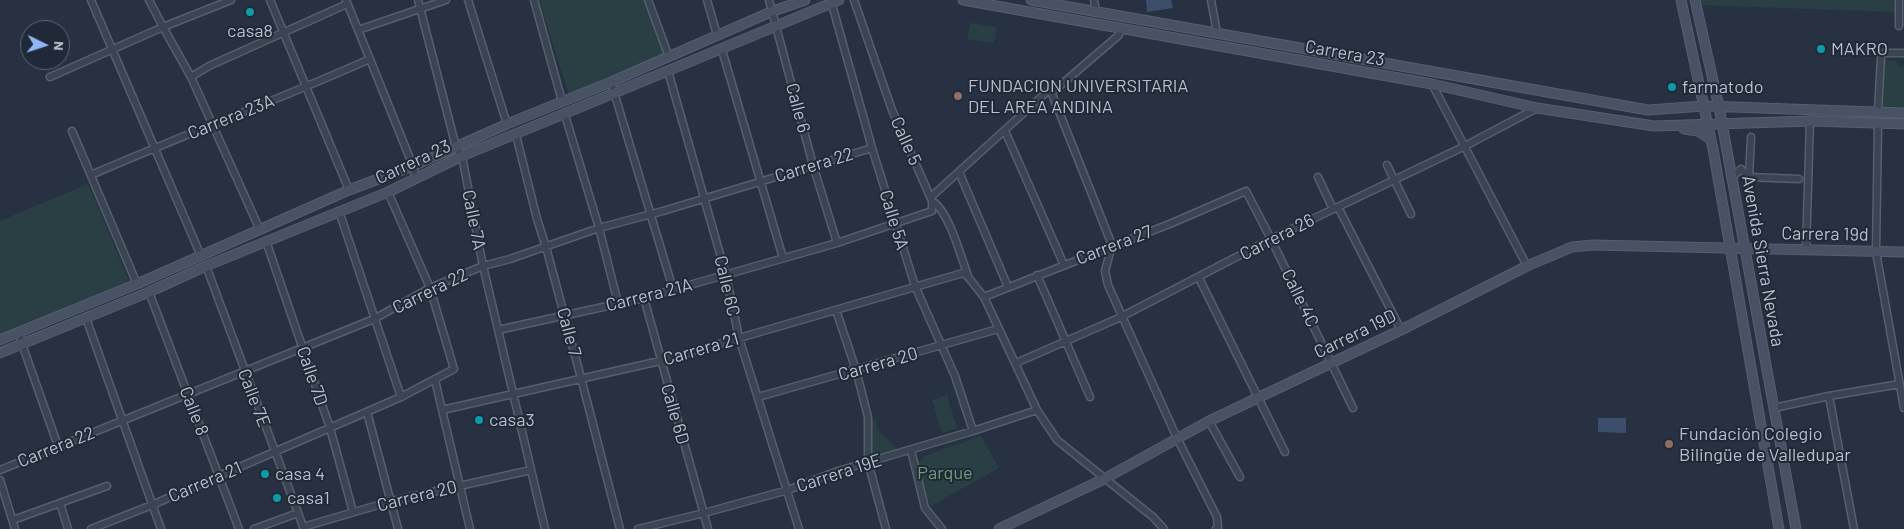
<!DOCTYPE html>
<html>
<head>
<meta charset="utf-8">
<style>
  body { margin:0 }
  #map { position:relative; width:1904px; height:529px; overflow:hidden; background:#273142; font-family:Barlow,sans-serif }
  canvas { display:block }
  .north { position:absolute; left:20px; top:20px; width:50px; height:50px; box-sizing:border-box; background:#202937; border:1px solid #5d6573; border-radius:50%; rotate:94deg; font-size:14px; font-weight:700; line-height:20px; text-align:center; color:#b8bfcc }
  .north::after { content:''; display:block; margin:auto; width:18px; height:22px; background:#92b5f7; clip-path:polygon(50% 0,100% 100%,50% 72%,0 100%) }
</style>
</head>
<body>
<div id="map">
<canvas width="1904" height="529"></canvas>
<div class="north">N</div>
</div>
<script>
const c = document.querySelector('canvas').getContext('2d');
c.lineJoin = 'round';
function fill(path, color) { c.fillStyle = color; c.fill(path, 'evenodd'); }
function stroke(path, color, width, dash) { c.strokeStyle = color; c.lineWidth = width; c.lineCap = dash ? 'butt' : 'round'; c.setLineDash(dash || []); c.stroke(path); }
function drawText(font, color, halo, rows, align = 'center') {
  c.font = font + ' Barlow,sans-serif'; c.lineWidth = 4; c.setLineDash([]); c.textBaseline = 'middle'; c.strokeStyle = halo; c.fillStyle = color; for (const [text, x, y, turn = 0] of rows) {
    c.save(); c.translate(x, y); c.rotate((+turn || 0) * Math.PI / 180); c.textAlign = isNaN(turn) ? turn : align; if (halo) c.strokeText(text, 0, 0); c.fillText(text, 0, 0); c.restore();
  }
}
fill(new Path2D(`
  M539,0H648L666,54L569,95Z
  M1695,0H1897L1898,12L1696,5Z
  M970,23L997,27L994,43L967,39Z
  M1884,60L1896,61L1900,67H1904V110L1881,109Z
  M88,184L131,285L0,337V221Z
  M947,395L957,428L942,433L932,400Z
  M876,420C879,440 889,435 897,451L871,460L869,421Z
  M981,436L999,468L931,506L915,472L917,464L924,456Z`), '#293f43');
fill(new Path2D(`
  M1146,0H1171L1173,8L1147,12Z
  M1598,418H1626V433L1598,432Z`), '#3d4e6a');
const street = new Path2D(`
  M91,0L201,256
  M149,0L163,27L191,77L260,230
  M270,0L349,190
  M346,0L413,166L416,179
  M418,0L456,147L462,156L483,266L545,529
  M468,0L507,124
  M534,0L562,101
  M648,0L669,57
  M707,0L717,35
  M769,0L813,165L837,243
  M854,0L892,110L932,201C949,211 961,257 968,276
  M1094,0L1096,12
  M1211,0L1217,33
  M831,1L872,148L915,286L955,376L973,431
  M1899,26V0
  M358,30L446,0
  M722,50L783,258
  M668,71L726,275L739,338L799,529
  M50,77L163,27L231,0
  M191,77L209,66L347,4
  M611,82L673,289
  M1432,84L1527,266
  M1050,89L1112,245L1105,271L1108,285L1177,438L1217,517L1218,528L1216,529
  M1878,111L1881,57L1883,53H1904
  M565,115L599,228L618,303
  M1878,124L1876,252L1904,408
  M72,131L137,284
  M1005,131L1064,265
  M516,135L537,219L546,247L581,378L620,529
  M1387,165L1411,214
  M959,172L1008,287
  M91,175C183,135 278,100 370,59
  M1318,177L1333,209
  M1749,177L1751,137
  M1731,178L1741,169L1749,177L1799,179
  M931,197L1050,89L1055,90L1119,35L1120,29
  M1338,207L1401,330
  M339,211L401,397
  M266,241L330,428L353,512
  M1806,250L1810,121
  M206,266L304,529
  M1037,275L1090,397
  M1199,278L1285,452
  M149,292L239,529
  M984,297L1172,223L1246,191L1271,239L1353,408
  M644,298L708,529
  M836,310L856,370L868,417V462L886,529
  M86,318L161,529
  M498,330L644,298L837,243L932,211V201
  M19,332L22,344L58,446
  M1016,363L1121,317L1271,239L1465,146L1537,108
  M435,380L470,529
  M1829,396L1854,529
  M758,397L998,329
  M1774,408L1829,396L1900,384
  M442,410L660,361L963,273L968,277L984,297L1037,410L1057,440L1153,517L1164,529
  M367,412L398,529
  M1209,421L1240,477
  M911,450L925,508L942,529
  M0,470L374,319L430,288L483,266L510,259L599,228L663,211L872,148
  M0,480L15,529
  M60,503L68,529
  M13,520L107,486
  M303,527L392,501L531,470
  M91,529L152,505L401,397L454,369L430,288L388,192
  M254,529L298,513
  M638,529L704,513L788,490L838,471L973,431L1037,410`);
const secondary = new Path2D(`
  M963,0L1432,84L1537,108L1654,126L1810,121L1904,124
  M1031,0L1648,110L1704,106L1904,113
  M1681,0L1713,149L1779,529
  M1695,0L1719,107L1796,529
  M1684,129L1698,131L1710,139
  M0,340L137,284L349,190L413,166L507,124L611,82L773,11L805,0
  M0,353L149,292L206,266L388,192L462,156L839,0
  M999,529L1104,479L1209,421L1401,330L1527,266L1572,247L1593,245L1904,252`);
stroke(street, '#565f6c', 9);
stroke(secondary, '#565f6c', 11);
stroke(street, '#3b4452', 6);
stroke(secondary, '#495264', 9);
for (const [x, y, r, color] of [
  [250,12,5,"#0f9aa8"],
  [1821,49,5,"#0f9aa8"],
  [1672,87,5,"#0f9aa8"],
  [958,96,5,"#8d6e63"],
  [479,420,5,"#0f9aa8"],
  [1669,444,5,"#8d6e63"],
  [265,474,5,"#0f9aa8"],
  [277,498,5,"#0f9aa8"]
]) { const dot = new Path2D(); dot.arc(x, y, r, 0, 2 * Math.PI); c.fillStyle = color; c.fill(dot); stroke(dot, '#202937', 2); }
drawText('18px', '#b8bfcc', '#202937', [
  ["casa8",250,31,"center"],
  ["MAKRO",1831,49],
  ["FUNDACION UNIVERSITARIA",968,86],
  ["DEL AREA ANDINA",968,107],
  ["farmatodo",1682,87],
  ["casa3",489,420],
  ["Fundación Colegio",1679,434],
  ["Bilingüe de Valledupar",1679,455],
  ["casa 4",275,474],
  ["casa1",287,498]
], 'left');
drawText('18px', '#b8bfcc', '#202937', [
  ["Carrera 23",1345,53,10],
  ["Calle 6",798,108,75],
  ["Carrera 23A",231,117,-22],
  ["Calle 5",906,141,66],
  ["Carrera 23",413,162,-25],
  ["Carrera 22",814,165,-17],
  ["Calle 7A",474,220,79],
  ["Calle 5A",894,220,73],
  ["Carrera 19d",1825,234,1],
  ["Carrera 26",1277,237,-27],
  ["Carrera 27",1114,245,-21],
  ["Avenida Sierra Nevada",1763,261,80],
  ["Calle 6C",727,286,77],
  ["Carrera 22",430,291,-26],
  ["Carrera 21A",649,295,-14],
  ["Calle 4C",1300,298,64],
  ["Calle 7",569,332,75],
  ["Carrera 19D",1355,334,-26],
  ["Carrera 21",701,349,-16],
  ["Carrera 20",878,364,-16],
  ["Calle 7D",312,376,71],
  ["Calle 7E",254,398,69],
  ["Calle 8",194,411,69],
  ["Calle 6D",675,414,74],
  ["Carrera 22",56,447,-22],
  ["Carrera 19E",839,473,-18],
  ["Carrera 21",205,482,-23],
  ["Carrera 20",417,496,-14]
]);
drawText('18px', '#709c7b', '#202937', [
  ["Parque",945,473]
]);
</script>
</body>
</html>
